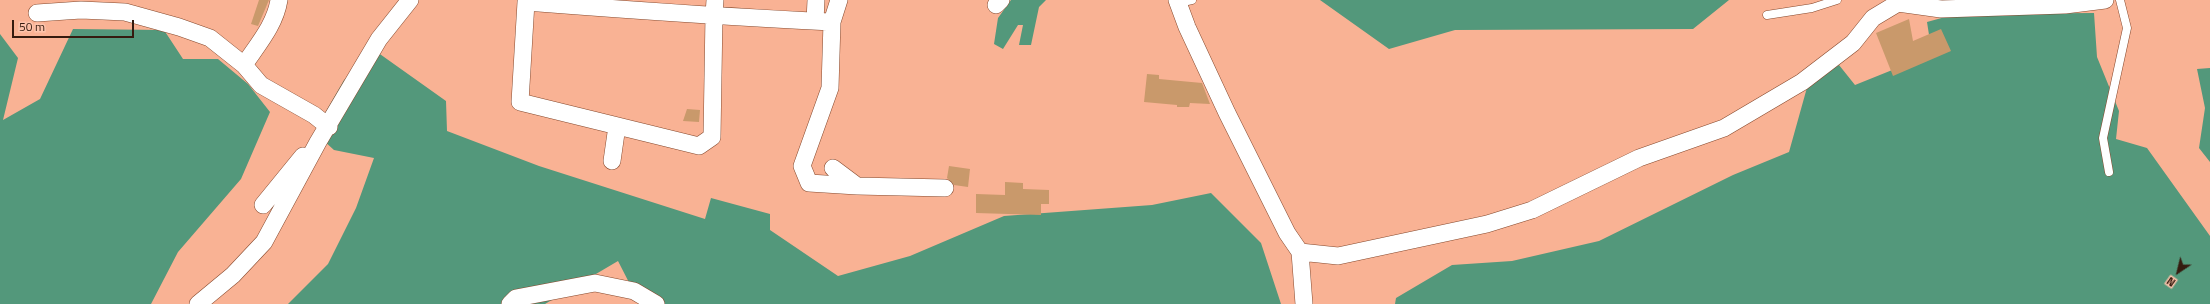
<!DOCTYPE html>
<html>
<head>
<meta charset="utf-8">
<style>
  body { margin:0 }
  #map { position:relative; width:2210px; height:304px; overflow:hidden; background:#f9b294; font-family:"Titillium Web",sans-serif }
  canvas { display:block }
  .north { position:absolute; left:2158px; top:252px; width:40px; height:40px; -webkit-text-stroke:3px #fdc3ab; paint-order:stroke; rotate:215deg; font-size:11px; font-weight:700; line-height:16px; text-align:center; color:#351b0f }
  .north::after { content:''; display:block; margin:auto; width:14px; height:18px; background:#351b0f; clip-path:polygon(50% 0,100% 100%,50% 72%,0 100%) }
  .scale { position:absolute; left:12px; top:20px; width:122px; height:18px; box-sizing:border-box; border:2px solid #351b0f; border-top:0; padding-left:5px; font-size:12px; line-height:14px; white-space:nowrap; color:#351b0f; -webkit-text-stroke:3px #fdc3ab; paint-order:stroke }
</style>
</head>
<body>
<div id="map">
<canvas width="2210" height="304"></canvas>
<div class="north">N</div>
<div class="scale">50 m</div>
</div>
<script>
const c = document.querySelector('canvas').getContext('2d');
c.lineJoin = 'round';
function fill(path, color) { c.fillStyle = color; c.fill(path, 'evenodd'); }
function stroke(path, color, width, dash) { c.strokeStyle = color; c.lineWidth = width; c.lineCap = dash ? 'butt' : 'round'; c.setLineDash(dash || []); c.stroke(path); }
fill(new Path2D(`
  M1011,0H1046L1039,7L1031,45H1019L1023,25H1018L1003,49L994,44L998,18Z
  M1320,0H1729L1693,29L1455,30L1389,49Z
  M2094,13L2097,57L2119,111L2116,139L2147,148L2210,236V304H1395L1396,298L1452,265L1512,261L1599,241L1733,175L1789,152L1808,84L1839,65L1855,85L1932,54L1927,22L1956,14Z
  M73,29L164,30L183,59H218L248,84L270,112L241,179L178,252L151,304H0V34L18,58L3,120L40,99Z
  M377,52L446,101L447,131L539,166L705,219L711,198L770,214V230L838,276L910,256L1004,216L1152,205L1211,193L1261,243L1281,304H640L618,261L545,304H288L328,264L356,208L374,158L334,150L314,132L344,80Z
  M2210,68V162L2199,148L2205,108L2197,69Z`), '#53987b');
fill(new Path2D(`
  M259,0H269L258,26L251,24Z
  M1909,19L1913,41L1941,29L1951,51L1893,76L1876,33Z
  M1147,74L1159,75V79L1202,83L1210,104L1190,103L1189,107H1177V105L1144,102Z
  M687,109L700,110L699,122L683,121Z
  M949,166L970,169L968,187L954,185L947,178Z
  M1005,182L1023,183V189L1049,190V204H1041V215L976,213V194L1005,195Z`), '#c9996b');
const service = new Path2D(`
  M1178,3L1192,0
  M1767,15L1812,8L1837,0
  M2109,172L2103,138L2127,28L2120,0`);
const minor = new Path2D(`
  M715,0L714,15L712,137L699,146L520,102L526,2C628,10 730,17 832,22
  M839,0L832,22L830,88L802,166L809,183L857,186L945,188
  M1177,0L1187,27L1227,113L1287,233L1300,252L1304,304
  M996,5L1001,0
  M37,13L81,10L125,12L179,27L210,38L244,65L261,85L314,115L329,127
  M815,21L816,0
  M244,65C258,44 275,25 279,0
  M612,161L617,126
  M833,168L857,186
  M263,205L303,156
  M1300,252L1338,256L1487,224L1532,210L1639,158L1724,128L1802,82L1853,43L1873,18L1898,3L1941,9L2065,5L2105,0
  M198,304L233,275L264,242L318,142L379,39L410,0
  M510,304L516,298L595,283L634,291L656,304`);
stroke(service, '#86492d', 9);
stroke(minor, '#86492d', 18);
stroke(service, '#fff', 8);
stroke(minor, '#fff', 17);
</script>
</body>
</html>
